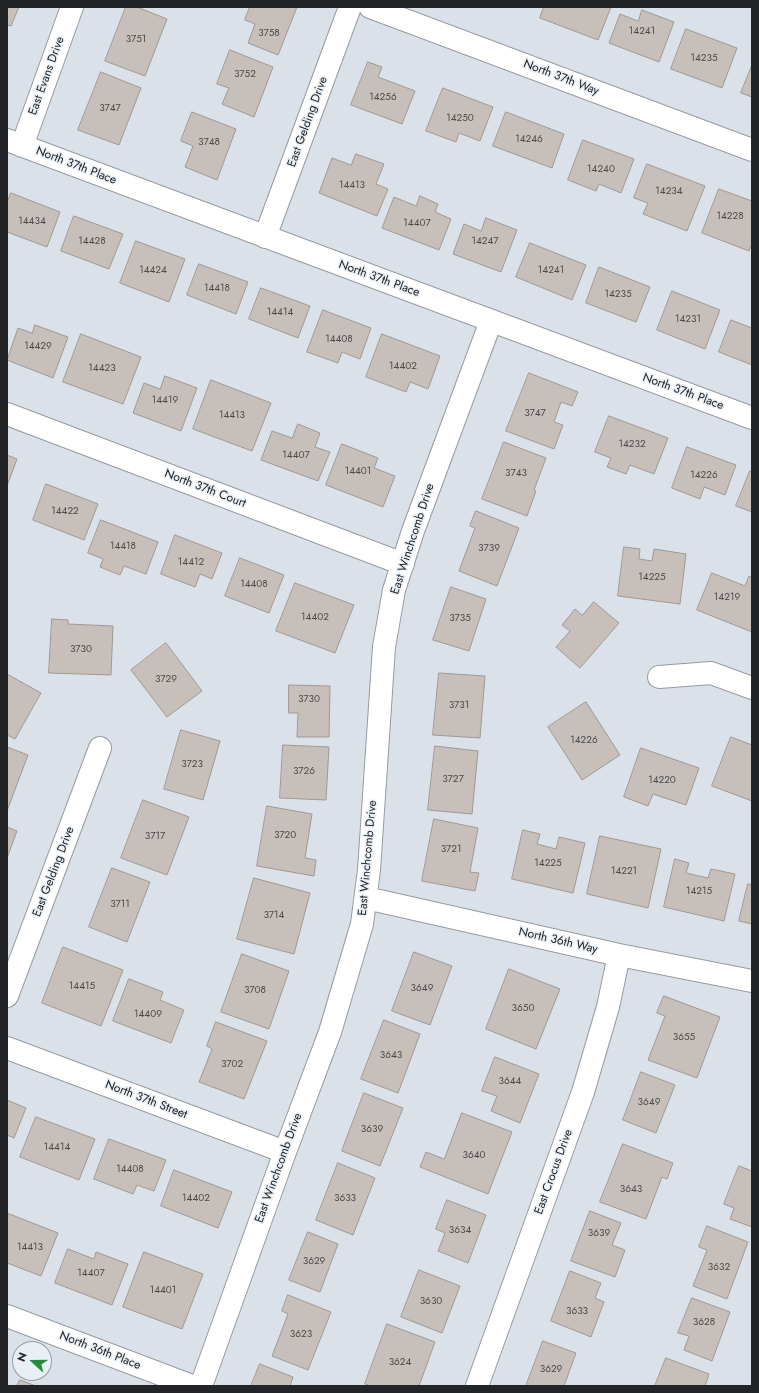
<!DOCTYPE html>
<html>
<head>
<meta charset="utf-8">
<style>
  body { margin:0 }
  #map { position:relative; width:759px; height:1393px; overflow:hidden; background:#dbe1e8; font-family:Jost,sans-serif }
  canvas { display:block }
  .frame { position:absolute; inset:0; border:8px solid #222427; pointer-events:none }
  .north { position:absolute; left:12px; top:1341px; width:40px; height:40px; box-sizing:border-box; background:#e8eff5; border:1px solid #999ea3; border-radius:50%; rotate:291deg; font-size:11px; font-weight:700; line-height:16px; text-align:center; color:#222427 }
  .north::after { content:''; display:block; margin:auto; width:14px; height:18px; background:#268a3f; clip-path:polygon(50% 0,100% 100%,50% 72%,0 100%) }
</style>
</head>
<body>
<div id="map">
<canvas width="759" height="1393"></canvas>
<div class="frame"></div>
<div class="north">N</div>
</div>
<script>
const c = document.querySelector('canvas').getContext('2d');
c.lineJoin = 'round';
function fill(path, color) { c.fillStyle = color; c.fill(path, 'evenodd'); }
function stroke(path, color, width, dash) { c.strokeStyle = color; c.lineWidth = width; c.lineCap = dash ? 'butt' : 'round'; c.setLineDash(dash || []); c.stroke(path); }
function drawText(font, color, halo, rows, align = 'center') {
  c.font = font + ' Jost,sans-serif'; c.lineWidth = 3; c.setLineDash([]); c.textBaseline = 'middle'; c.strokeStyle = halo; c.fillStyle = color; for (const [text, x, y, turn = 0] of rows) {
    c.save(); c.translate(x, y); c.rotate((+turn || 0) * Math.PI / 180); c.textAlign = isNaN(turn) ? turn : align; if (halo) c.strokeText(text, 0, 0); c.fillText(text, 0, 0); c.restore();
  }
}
const building = new Path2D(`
  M7,7H19L11,26L7,25Z
  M126,7H137L167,19L145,76L105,61Z
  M250,7H297L278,55L248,43L255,24L245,20Z
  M544,7H611L598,40L540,18Z
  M642,10L674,22L659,62L609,43L620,14L638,21Z
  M686,29L737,48L722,88L671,69Z
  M230,50L273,67L254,117L222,104L229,88L217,84Z
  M368,62L382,67L378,77L415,91L402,124L351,105Z
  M752,65V97L741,93Z
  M101,72L141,88L119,145L78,130Z
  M443,88L493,107L480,141L459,133L456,142L426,131Z
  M192,112L236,129L217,180L185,167L193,146L181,141Z
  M506,112L564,134L552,168L493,146Z
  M583,140L634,159L621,193L599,184L596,191L568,180Z
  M356,154L384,164L376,184L388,189L377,216L319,193L332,158L351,165Z
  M647,164L705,186L687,231L643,214L648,203L634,198Z
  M719,189L752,201V243L749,251L702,233Z
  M11,193L60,212L47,247L7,232V203Z
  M420,196L438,204L435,212L451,219L439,250L382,228L394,197L416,206Z
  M74,216L123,234L109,269L61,251Z
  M486,218L517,230L501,272L453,254L464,224L481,231Z
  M136,241L185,259L169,302L120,283Z
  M530,243L586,265L572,300L516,277Z
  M199,264L248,282L236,314L187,295Z
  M599,267L650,287L636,322L586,303Z
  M261,288L310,306L298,338L249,319Z
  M672,291L720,310L705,349L657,330Z
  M323,310L371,328L360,359L342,352L338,363L307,352Z
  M731,320L752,328V365L719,352Z
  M35,325L68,337L53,378L7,360L18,328L32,333Z
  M81,334L141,357L123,404L63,382Z
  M382,334L440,356L428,389L410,382L406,392L366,377Z
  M529,373L578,392L572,406L561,402L554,422L563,425L554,449L506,431Z
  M165,376L197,388L181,431L133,413L144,383L160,389Z
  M211,380L271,403L252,451L193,429Z
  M609,416L668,438L654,474L630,465L626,474L607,467L611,458L595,452Z
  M298,424L320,433L315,447L330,452L318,481L261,460L272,431L292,438Z
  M504,442L546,458L534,490L536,491L527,516L482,499Z
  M342,444L378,458L374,468L395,476L383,507L326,485Z
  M687,447L736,465L725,495L704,487L700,499L672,488Z
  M7,455L17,459L7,486Z
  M750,471L752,472V512L736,506Z
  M46,484L98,504L84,540L33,520Z
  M476,511L519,528L497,586L459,571L475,528L470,526Z
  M101,520L158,542L146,574L124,566L120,575L100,567L103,559L88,553Z
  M175,535L222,553L212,579L200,574L195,587L161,574Z
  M624,547L640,549L639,559L652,561L654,549L686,554L680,604L618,596Z
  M240,558L284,575L269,613L225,596Z
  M712,573L745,586L749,576L752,577V632L697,610Z
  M295,583L354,605L335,653L276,631Z
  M451,587L486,599L469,651L433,640Z
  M594,602L619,623L580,668L556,647L570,631L562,625L575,609L582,615Z
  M52,619L68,620V624L113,626L111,675L49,673Z
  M166,643L202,691L167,717L131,670Z
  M439,673L485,676L480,738L433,735Z
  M7,674L41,693L15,739L7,735Z
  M289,685L330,686L329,737H297L298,713H289Z
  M586,702L620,755L582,780L548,727Z
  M181,730L220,741L203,800L164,789Z
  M731,737L752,745V801L712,786Z
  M283,745L329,747L326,800L280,798Z
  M435,746L478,751L472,814L428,810Z
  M7,747L28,755L7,811Z
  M641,748L699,768L686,805L653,794L648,806L624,797Z
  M143,800L189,817L167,875L121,858Z
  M267,806L312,814L305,858L316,860L314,876L257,866Z
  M434,819L478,828L470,872L479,873L475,891L422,881Z
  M7,827L17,831L7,858Z
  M523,830L540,834L537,844L556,849L559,837L585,843L573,893L512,879Z
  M600,836L661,849L648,908L587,894Z
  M675,859L689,863L686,873L708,878L711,869L735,874L724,921L664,907Z
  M112,868L150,882L127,942L89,927Z
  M254,878L310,893L294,954L237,939Z
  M748,884L752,885V924L739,921Z
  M63,947L123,970L101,1026L42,1003Z
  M414,952L452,966L430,1025L392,1011Z
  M242,954L289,971L269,1029L221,1012Z
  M509,969L560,989L536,1049L486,1029Z
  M129,979L163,992L160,1000L184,1010L171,1043L113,1021Z
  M664,996L720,1017L697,1078L648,1060L665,1016L657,1013Z
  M384,1020L420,1034L398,1093L361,1079Z
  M216,1022L267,1041L244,1099L199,1082L212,1049L207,1046Z
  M495,1057L539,1074L520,1123L491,1111L497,1096L482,1091Z
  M641,1072L675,1085L656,1133L623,1120Z
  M364,1093L403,1108L380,1166L342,1151Z
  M7,1100L26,1108L14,1138L7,1135Z
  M462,1113L512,1132L488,1194L420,1167L426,1152L444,1159Z
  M36,1117L95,1139L79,1180L20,1157Z
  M109,1139L166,1160L154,1191L137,1185L133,1194L94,1179Z
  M623,1144L673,1163L667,1179L662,1177L646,1219L600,1202Z
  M338,1163L375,1178L353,1235L316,1220Z
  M739,1166L752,1171V1227L730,1219L734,1208L724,1204Z
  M174,1170L232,1192L218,1228L161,1206Z
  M447,1200L486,1215L468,1263L438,1251L445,1233L436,1229Z
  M590,1211L621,1223L612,1245L625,1250L615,1277L571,1261Z
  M7,1213L58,1233L41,1276L7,1263Z
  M707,1226L748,1242L727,1299L693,1286L707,1250L699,1247Z
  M308,1232L338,1244L320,1292L289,1280Z
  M68,1249L94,1259L96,1252L128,1264L112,1305L55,1283Z
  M144,1252L203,1274L182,1329L123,1307Z
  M419,1270L460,1286L442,1333L401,1317Z
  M570,1271L601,1283L595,1298L604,1302L591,1337L551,1321Z
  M288,1295L331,1312L308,1370L272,1356L288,1314L282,1311Z
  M692,1298L730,1312L712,1361L684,1350L689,1336L678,1333Z
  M387,1324L435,1342L419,1386H370L365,1384Z
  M543,1341L576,1353L564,1386H526Z
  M666,1358L709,1374L705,1386H655Z
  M260,1364L293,1377L290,1386H251Z
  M20,1380L36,1386H17Z`);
fill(building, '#c7bfba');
stroke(building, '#9f9893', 1);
const minor = new Path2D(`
  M370,7L752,150
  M7,140L752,418
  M22,146L72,7
  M265,237L350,7
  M7,414L403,564
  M659,677L711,673L752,688
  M366,898L619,955L752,981
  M7,996L100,748
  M7,1048L285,1152
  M7,1316L192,1386
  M201,1386L285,1152L330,1032L362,924L369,870L384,647L394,590L413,531L491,321
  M477,1386L583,1092L608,1007L619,955`);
stroke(minor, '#959ba1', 24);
stroke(minor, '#fff', 22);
drawText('10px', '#4b4b4c', null, [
  ["14241",642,32],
  ["3758",269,34],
  ["3751",136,40],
  ["14235",704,59],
  ["3752",245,75],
  ["14256",383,98],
  ["3747",110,109],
  ["14250",460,119],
  ["14246",529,140],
  ["3748",209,143],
  ["14240",601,170],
  ["14413",352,186],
  ["14234",669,192],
  ["14228",730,217],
  ["14434",32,222],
  ["14407",417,224],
  ["14428",92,242],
  ["14247",485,242],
  ["14424",153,271],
  ["14241",551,271],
  ["14418",217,289],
  ["14235",618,295],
  ["14414",280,313],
  ["14231",688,320],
  ["14408",339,340],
  ["14429",38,347],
  ["14402",403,367],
  ["14423",102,369],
  ["14419",165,401],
  ["3747",535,414],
  ["14413",232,416],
  ["14232",632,445],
  ["14407",296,456],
  ["14401",358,472],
  ["3743",516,474],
  ["14226",704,476],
  ["14422",65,512],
  ["14418",123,547],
  ["3739",489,549],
  ["14412",191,563],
  ["14225",652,578],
  ["14408",254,585],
  ["14219",727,598],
  ["14402",315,618],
  ["3735",460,619],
  ["3730",81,650],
  ["3729",166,680],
  ["3730",309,700],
  ["3731",459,706],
  ["14226",584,741],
  ["3723",192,765],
  ["3726",304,772],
  ["3727",453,780],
  ["14220",662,781],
  ["3720",285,836],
  ["3717",155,837],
  ["3721",451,850],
  ["14225",548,864],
  ["14221",624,872],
  ["14215",699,892],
  ["3711",120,905],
  ["3714",274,916],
  ["14415",82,987],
  ["3649",422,989],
  ["3708",255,991],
  ["3650",523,1009],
  ["14409",148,1015],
  ["3655",684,1038],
  ["3643",391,1056],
  ["3702",232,1065],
  ["3644",510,1082],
  ["3649",649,1103],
  ["3639",372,1130],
  ["14414",57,1148],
  ["3640",474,1156],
  ["14408",130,1170],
  ["3643",631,1190],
  ["14402",196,1199],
  ["3633",345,1199],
  ["3634",460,1231],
  ["3639",599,1234],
  ["14413",30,1248],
  ["3629",314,1262],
  ["3632",719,1268],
  ["14407",91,1274],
  ["14401",163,1291],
  ["3630",431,1302],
  ["3633",577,1312],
  ["3628",704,1323],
  ["3623",301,1335],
  ["3624",400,1363],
  ["3629",551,1370]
]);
drawText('12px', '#222427', '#e8eff5', [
  ["East Evans Drive",47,76,-70],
  ["North 37th Way",561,78,21],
  ["East Gelding Drive",308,122,-70],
  ["North 37th Place",76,166,21],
  ["North 37th Place",379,279,20],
  ["North 37th Place",683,392,20],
  ["North 37th Court",205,489,21],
  ["East Winchcomb Drive",413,539,-72],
  ["East Winchcomb Drive",368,858,-85],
  ["East Gelding Drive",54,872,-69],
  ["North 36th Way",558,941,13],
  ["North 37th Street",146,1100,21],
  ["East Winchcomb Drive",279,1168,-70],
  ["East Crocus Drive",554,1172,-70],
  ["North 36th Place",100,1351,21]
]);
</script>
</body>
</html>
